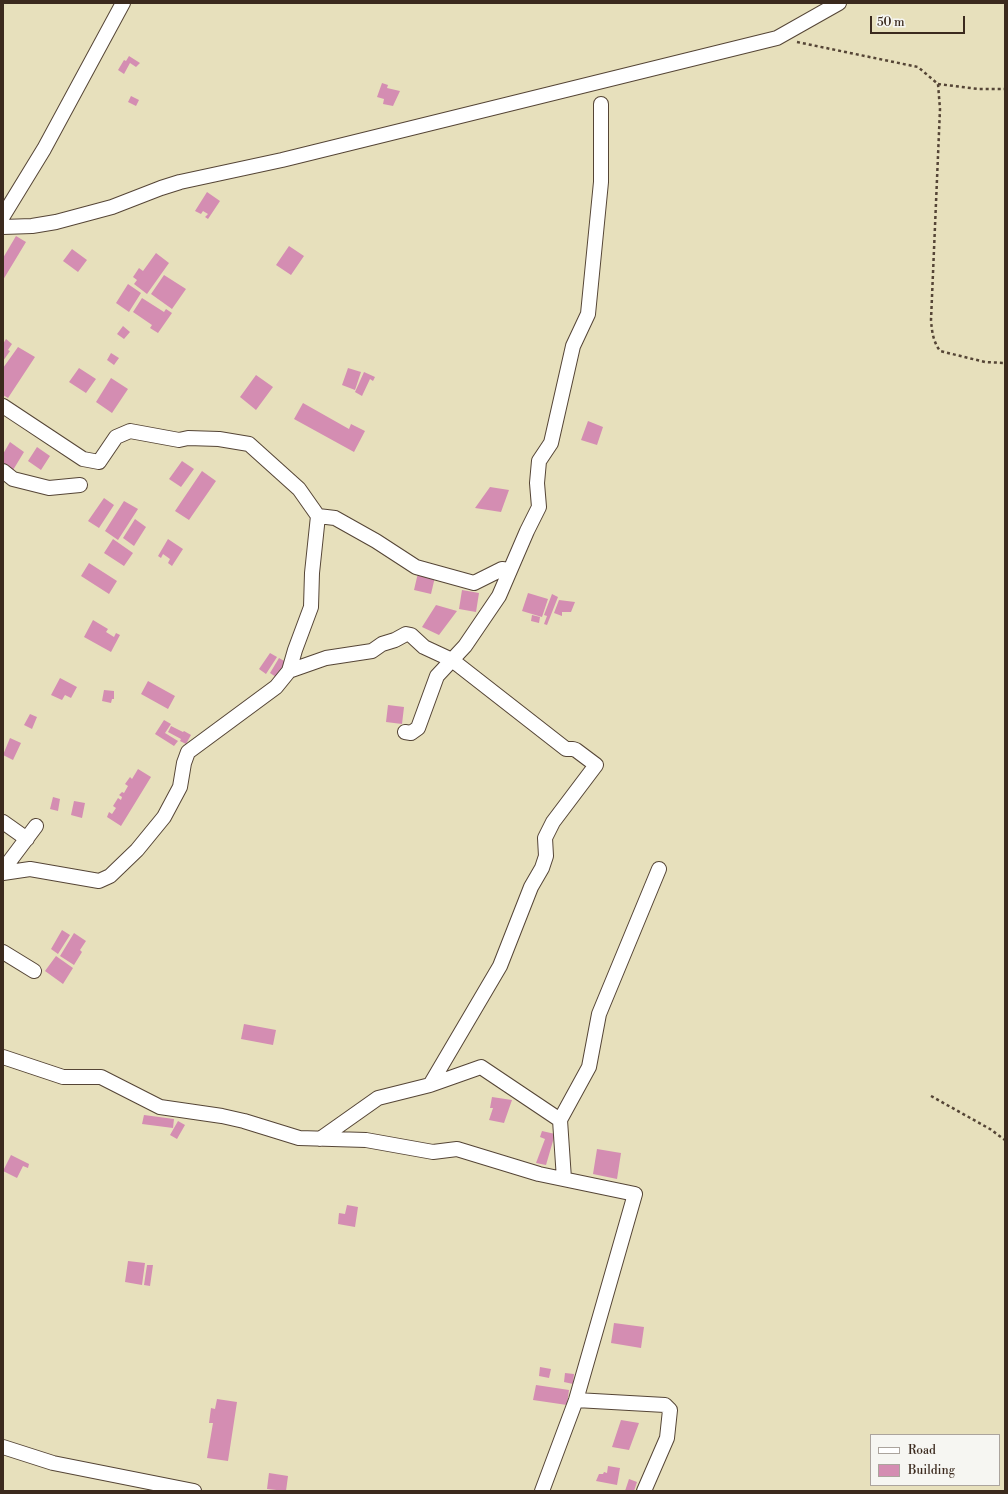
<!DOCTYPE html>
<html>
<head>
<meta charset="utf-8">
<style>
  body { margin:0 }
  #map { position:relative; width:1008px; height:1494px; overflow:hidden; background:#e7e0bc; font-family:"Libre Bodoni",serif }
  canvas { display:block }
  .frame { position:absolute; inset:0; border:4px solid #3b2a1e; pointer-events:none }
  .legend { position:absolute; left:870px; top:1434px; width:130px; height:52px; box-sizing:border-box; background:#f6f6f2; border:1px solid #aba49d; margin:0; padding:5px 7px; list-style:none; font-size:12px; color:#3b2a1e }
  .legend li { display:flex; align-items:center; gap:8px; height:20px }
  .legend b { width:20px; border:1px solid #aba49d }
  .scale { position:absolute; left:870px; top:16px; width:95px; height:18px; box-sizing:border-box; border:2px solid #3b2a1e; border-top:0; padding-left:5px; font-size:12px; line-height:14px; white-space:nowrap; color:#3b2a1e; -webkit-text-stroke:3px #f6f6f2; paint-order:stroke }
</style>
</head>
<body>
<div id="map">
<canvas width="1008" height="1494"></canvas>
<div class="frame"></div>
<ul class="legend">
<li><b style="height:5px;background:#fff"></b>Road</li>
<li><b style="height:11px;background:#d48db2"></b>Building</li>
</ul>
<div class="scale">50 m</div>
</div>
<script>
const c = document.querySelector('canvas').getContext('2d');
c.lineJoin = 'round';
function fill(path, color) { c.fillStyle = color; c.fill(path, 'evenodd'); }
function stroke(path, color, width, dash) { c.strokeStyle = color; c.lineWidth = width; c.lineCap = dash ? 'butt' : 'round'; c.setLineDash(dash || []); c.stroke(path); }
fill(new Path2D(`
  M129,56L140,63L136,67L130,63L124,74L118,70L124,60L126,61Z
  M382,83L388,85L387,88L400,91L393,106L383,104L384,99L377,97Z
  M131,96L139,100L136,106L128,102Z
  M207,192L220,201L208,219L205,217L208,214L203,211L201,214L195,211Z
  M16,236L26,242L3,280V258Z
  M289,246L304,256L291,275L276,265Z
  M72,249L87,260L78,272L63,261Z
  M156,253L169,263L147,294L134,284L137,280L133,277L139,268L143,271Z
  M164,275L186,289L172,309L151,294Z
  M128,284L141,293L129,312L116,303Z
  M142,298L164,312L166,309L172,313L158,333L150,328L152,325L133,312Z
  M123,326L130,332L124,339L117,334Z
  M6,339L12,344L8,350L10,351L3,361V344Z
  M18,347L35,357L8,398L3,395V368Z
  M111,353L119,358L114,365L107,360Z
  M79,368L96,379L86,393L69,382Z
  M348,368L361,372L355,390L342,385Z
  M364,372L375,377L373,381L370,379L362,396L355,392Z
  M256,375L273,387L256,410L240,397Z
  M111,378L128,389L112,413L96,402Z
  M303,403L349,429L351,424L365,431L354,452L294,419Z
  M588,421L603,427L597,445L581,440Z
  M10,442L24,452L10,475L3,470V454Z
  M37,447L50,456L41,470L28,461Z
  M182,461L194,469L181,487L169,479Z
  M202,471L216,481L189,520L175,511Z
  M490,487L509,490L501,512L475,508Z
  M104,498L114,505L99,528L88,521Z
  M124,501L138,509L118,540L105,531Z
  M135,519L146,527L134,546L123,538Z
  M113,539L133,553L124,566L104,553Z
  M168,539L183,549L172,566L168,563L170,559L163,554L161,558L158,556Z
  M89,563L117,581L109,594L81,576Z
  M418,573L435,577L431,594L414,590Z
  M462,590L479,593L476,612L459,609Z
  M528,593L548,599L542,617L522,611Z
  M552,594L558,597L547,625L544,624L547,616L544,615Z
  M559,600L575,602L571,612H562V616L554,613Z
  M436,605L457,611L439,635L422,627Z
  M532,615L540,617L539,623L531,621Z
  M93,620L108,629L106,632L114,637L116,633L120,635L111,652L84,637Z
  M270,653L277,657L266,674L259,669Z
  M279,658L286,662L276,677L270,673Z
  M60,678L77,687L71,698L65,695L62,700L51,695Z
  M148,681L175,696L168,709L141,694Z
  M104,690L114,691V699H112L111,703L102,701Z
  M388,705L404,707L402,724L386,722Z
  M30,714L37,717L32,729L24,725Z
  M164,720L171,724L165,733L178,741L174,746L155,734Z
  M171,726L183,732L184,731L191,735L186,744L180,741L181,739L168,732Z
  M10,738L21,743L13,760L3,755Z
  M138,769L151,777L121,826L107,817L109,812L112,814L116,808L113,806L118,798L121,800L122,797L119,795L122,792L124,793L128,786L125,784L130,777L132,779Z
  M53,797L60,799L58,811L50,809Z
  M74,801L85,803L82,818L71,815Z
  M62,930L70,935L58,954L51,949Z
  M74,933L86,941L80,950L82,952L74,965L60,956Z
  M56,956L73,968L63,984L45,971Z
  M244,1024L276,1030L273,1045L241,1039Z
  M492,1097L512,1100L504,1123L489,1120L493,1108H490Z
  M144,1115L174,1119L173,1128L142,1124Z
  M178,1121L185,1125L177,1139L170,1135Z
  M542,1131L555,1134L546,1165L536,1163L545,1139L540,1137Z
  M597,1149L621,1153L617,1179L593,1174Z
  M11,1155L29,1164L28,1168L23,1166L17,1178L3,1171Z
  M347,1205L358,1207L355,1227L338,1224L339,1213L345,1214Z
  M128,1261L145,1263L142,1285L125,1282Z
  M147,1265H153L150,1286L144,1285Z
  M614,1323L644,1327L641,1348L611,1343Z
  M540,1367L551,1369L549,1378L539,1376Z
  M565,1373L574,1374L573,1384L564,1382Z
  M536,1385L569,1390L567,1405L533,1400Z
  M217,1399L237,1402L228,1461L207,1458L213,1423H209L211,1408L215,1409Z
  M621,1420L639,1423L629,1450L612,1447Z
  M608,1466L620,1468L617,1485L596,1481L599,1474H603L604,1472L607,1473Z
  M269,1473L288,1476L286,1491L267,1489Z
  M629,1479L637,1482L634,1491H625Z`), '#d48db2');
const street = new Path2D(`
  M3,216L44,149L123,3
  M3,227L32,226L56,222L112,207L161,188L180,182L282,160L777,38L839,3
  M3,406L83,459L99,462L116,437L130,431L179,440L188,438L219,439L249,444L299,489L318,516L312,573L311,607L295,650L289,671L276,687L188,752L184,763L180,787L164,817L137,850L110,876L99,881L30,869L3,873
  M3,471L13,479L49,488L80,485
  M318,516L335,518L376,541L416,567L474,583L502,569L510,570
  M289,671L326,658L372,651L382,644L395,640L406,634L411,635L424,647L452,660L566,749H573L576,750L596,765L553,822L545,838L546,856L542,868L531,887L500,966L430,1085L378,1098L320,1139
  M405,732L411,733L418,728L437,676L465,646L499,596L527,531L539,507L537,483L539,461L551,443L573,346L588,314L601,182V104
  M3,822L27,839
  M3,870L36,826
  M3,952L34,971
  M3,1057L63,1077H101L160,1107L222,1116L244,1121L299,1138L366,1140L433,1152L457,1149L539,1174L635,1194L576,1400L542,1491
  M430,1085L481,1067L560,1120L564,1179
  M560,1120L589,1067L599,1014L659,869
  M576,1400L665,1405L670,1410L667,1438L644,1491
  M3,1447L53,1463L194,1491`);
stroke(street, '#554536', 16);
stroke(new Path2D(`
  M797,42L918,67L938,84L940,109L931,320C932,332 933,341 940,351L985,362L1005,363
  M938,84L978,89H1005
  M931,1096L990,1129L1005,1140`), '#554536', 2.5, [3, 3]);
stroke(street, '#fff', 14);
</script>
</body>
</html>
